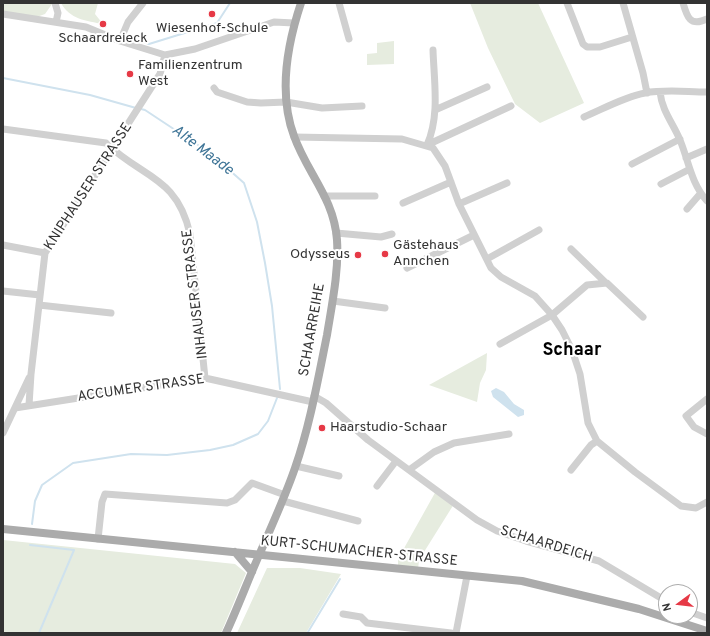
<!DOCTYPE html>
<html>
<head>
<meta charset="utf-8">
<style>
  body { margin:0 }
  #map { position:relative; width:710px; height:636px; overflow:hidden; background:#fff; font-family:Overpass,sans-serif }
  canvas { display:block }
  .frame { position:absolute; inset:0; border:4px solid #333; pointer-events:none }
  .north { position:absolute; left:658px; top:584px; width:40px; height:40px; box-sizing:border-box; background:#fff; border:1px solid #adadad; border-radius:50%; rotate:255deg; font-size:11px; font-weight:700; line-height:16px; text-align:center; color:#333 }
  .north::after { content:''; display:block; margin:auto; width:14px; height:18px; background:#e63946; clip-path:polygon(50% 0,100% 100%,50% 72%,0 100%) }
</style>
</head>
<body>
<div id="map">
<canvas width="710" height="636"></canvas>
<div class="frame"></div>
<div class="north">N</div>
</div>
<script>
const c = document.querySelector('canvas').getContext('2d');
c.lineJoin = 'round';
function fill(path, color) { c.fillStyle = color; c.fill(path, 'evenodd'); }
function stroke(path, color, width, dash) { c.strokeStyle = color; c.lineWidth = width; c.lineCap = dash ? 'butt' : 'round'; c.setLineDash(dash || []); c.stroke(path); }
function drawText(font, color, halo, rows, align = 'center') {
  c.font = font + ' Overpass,sans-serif'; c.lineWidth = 4; c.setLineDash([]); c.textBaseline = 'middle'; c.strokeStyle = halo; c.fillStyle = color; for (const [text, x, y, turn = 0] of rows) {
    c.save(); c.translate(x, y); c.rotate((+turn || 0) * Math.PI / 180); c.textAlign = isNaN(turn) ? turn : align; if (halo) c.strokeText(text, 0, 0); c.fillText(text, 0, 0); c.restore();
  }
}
fill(new Path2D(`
  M3,3H52V4L45,14L31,19L3,14Z
  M61,3H98L95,14L103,24C87,21 69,19 61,3Z
  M470,3H538L584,103L540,123L515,104L488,48Z
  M394,41V64L367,65V54L377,53V43Z
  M487,353L486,370L480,383L477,402L429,385Z
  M436,491L454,504L419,560L418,570L398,568V559Z
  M3,540L235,564L246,573L221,633H3Z
  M267,568H300L341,574L306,633H237Z`), '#e6ecdf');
fill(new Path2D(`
  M496,388L504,392L514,404L524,410V415L518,417L493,397L491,391Z`), '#cfe2ee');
stroke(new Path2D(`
  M129,36L149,44L217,23L230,3
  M3,78L90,95L136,108
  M141,109L145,110L210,153L244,183L257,222L265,263L272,306L280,389
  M32,524L35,501L42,485L73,463L131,454L167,455L210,450L233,445L258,434L268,421L277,398
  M30,545L74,550L39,633
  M308,632L340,579`), '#cfe2ee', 2);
stroke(new Path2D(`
  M55,3L58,13L56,22
  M339,3L349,39
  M567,3L583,44L587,47H600L632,37
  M623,3L643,73L647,93
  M683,3C687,17 690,27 707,19
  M3,14L86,27L120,41L165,55L195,49L274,22L294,23
  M120,41L128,22L143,3
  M214,88L217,92L247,102L261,103L286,102L322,108L362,106
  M660,92C662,111 673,123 680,140C689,162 691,183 707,201
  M435,110L487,87
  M584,117C603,109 624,97 645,93C665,89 687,92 707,92
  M3,129L106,143C142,178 177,176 190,234L205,378
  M294,137L402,139L433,148L445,166L459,204L491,268L501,277L535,296L552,315L562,330L572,350L580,374L588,423L597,441L635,472L681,506L696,508L707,502
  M427,145C440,116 434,81 433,50
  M427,145L511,106
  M686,158L707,149
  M632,164L680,139
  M661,184L688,170
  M324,196H375
  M403,203L451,182
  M459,204L507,183
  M687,209L700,194
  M336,233L381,237L392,234
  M3,245L45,253
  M571,249L605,282
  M487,259L539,230
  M407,268L474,235
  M3,291L40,295
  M333,301L385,308
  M39,305L111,313
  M500,344L552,315L587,285L607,283L643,317
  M314,396L326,403L368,440L477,520L497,531L526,541L599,561L666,601
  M707,399L686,416L694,427L707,434
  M29,405L31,374L45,253L160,74L165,55
  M15,408L205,378L313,402
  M3,433L29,378
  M296,466L339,476
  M409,470L434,452L454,443L509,434
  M571,470L591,445L597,441
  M377,486L396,461
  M283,501L358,521
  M98,539L102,502L105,494L227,503L235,500L252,483L285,495
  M690,612L707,618
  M343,614L361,617L367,623L451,633
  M456,633L467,576`), '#d0d0d0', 7);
stroke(new Path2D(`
  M3,529L522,581L639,609L707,631
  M235,552L252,572
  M226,633C238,607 248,580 260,553C272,525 285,497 295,468C310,425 318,379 327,335C332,304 339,271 337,240C334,198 307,173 294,136C278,93 287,45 301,3`), '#ababab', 8);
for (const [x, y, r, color] of [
  [212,14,4,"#e63946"],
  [103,24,4,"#e63946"],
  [130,74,4,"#e63946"],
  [385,254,4,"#e63946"],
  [358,255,4,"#e63946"],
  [322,428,4,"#e63946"]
]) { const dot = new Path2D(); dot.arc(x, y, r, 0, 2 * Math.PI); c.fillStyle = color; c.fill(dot); stroke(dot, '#fff', 1.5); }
drawText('14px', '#333', '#fff', [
  ["Wiesenhof-Schule",212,29,"center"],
  ["Schaardreieck",103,39,"center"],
  ["Familienzentrum",138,66],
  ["West",138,82],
  ["Gästehaus",393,246],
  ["Annchen",393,262],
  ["Odysseus",350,255,"right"],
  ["Haarstudio-Schaar",330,428]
], 'left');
drawText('14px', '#333', '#fff', [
  ["KNIPHAUSER STRASSE",89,187,-57],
  ["INHAUSER STRASSE",196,294,-97],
  ["SCHAARREIHE",313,330,-80],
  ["ACCUMER STRASSE",141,389,-8],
  ["SCHAARDEICH",546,545,17],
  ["KURT-SCHUMACHER-STRASSE",359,552,6]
]);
drawText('italic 15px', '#3f7597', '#fff', [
  ["Alte Maade",202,151,37]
]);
drawText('bold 18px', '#000', '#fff', [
  ["Schaar",572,351]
]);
</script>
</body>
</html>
